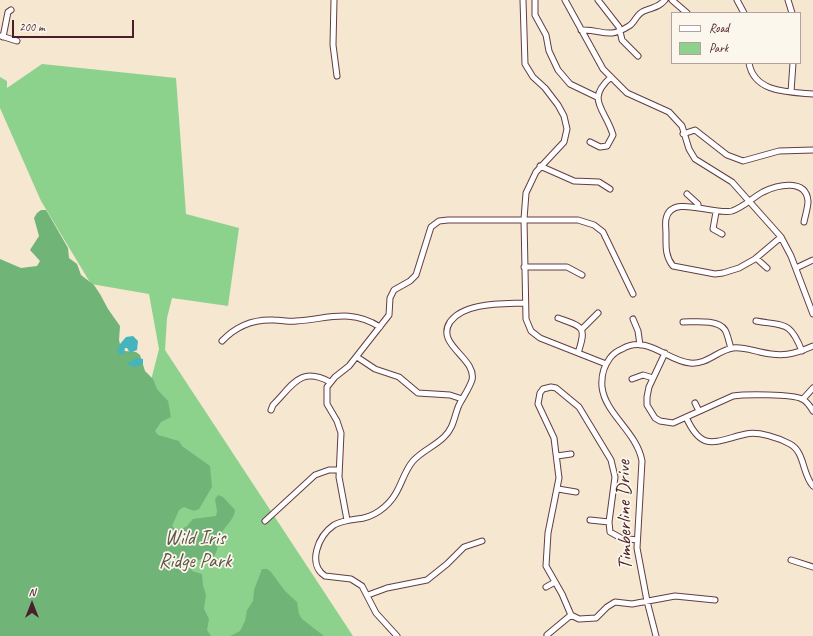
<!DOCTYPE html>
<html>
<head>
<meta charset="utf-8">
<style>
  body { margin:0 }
  #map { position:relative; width:813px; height:636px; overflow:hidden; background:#f5e7d0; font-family:Caveat,sans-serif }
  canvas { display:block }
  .legend { position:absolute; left:671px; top:12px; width:130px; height:52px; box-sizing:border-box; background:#fbf7ec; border:1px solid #b4a19f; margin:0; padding:5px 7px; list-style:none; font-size:12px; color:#4a1f2b }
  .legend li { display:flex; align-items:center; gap:8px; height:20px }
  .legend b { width:20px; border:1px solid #b4a19f }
  .north { position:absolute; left:12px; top:584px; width:40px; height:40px; -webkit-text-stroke:3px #fbf7ec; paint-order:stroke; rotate:0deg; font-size:11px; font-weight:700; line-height:16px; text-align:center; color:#4a1f2b }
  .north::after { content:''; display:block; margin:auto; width:14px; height:18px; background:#4a1f2b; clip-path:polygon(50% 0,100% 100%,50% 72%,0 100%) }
  .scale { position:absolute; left:12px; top:20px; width:122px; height:18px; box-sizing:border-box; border:2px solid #4a1f2b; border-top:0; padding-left:5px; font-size:12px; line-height:14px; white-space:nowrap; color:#4a1f2b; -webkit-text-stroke:3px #fbf7ec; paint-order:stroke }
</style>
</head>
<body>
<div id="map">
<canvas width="813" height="636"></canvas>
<ul class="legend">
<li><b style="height:5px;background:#fff"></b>Road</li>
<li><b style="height:11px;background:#8cd28c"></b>Park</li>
</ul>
<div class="north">N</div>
<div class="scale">200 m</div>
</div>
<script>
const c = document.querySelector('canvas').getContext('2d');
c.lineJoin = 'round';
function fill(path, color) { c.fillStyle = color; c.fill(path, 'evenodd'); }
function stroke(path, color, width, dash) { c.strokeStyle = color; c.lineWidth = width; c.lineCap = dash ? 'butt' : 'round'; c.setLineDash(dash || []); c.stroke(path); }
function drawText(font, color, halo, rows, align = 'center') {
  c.font = font + ' Caveat,sans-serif'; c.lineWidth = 3.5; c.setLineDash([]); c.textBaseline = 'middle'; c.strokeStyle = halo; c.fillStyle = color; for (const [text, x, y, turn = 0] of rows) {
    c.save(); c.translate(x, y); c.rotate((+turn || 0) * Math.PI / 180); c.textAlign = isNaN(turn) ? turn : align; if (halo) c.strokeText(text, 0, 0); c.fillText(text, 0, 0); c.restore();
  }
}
fill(new Path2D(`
  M42,64L176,78L186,214L239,228L228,306L172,298L167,318L165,350L353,636H43L113,529L159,349L149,294L91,284L41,201L0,108V77L7,81V88Z`), '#8cd28c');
fill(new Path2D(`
  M41,210H46L49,215L68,248L69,258L77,264L81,275L94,285L100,294L108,309L120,326L119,340L121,348L125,351L136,352L140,355L145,371L153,379L157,389L168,401L171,417L161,422L155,431L158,435L179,441L182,446L210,466L212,487L199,509L194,511L184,507L179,510L172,526L176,530L186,527L193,519L216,516L217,511L215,499L218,495L223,497L235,510C234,521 224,526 221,535C218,543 218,552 212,559H201L190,566L192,571L202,574L203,585L206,595L204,609L209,619L207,630L211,636H0V259L21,268L37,266L40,261L30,250L39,236L34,218L37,213Z
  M262,569H267L271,572L285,591L297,602L299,614L302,619L324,636H230L240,631L245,621L247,610L253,601L254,590Z`), '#71b478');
fill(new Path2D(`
  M133,336L138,341L137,350L130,353L127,348H125L124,354L120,355L117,350L119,348L120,344L126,337Z
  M137,358L143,359V364L135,367L126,364Z`), '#45b4bd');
const minor = new Path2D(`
  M334,0L333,45L337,76
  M523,0L525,64L533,77L545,88L558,105L564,116L567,129L564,142L536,172L526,193L524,219L526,319L531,331L540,338L606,364
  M535,0V15L546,35L549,51L558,70L570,84L597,97
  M565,0L603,69L627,93L669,112L682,126L689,149L695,159L732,182L781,237L791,256L813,314
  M598,0L619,27L622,40L638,56
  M672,0L687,13
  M737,0L744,13
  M788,0L792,13
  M581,30C603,29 607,40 629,26C635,23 636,14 644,11C653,7 658,8 665,0
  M1,36L17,41
  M3,37L8,12L11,10
  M749,63C754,93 789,92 813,94
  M791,92L793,63
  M683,134L695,130L727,155L743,161L779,151L813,150
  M590,142L600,147L607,146L613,135C605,108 585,100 611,77
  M540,166L574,181L599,182L610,189
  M687,194L698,204V208
  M716,212L713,229L722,234
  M781,237L755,259L739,268L723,273L715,274L673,266C665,256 666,246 666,234C666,229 665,224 666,219C671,193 714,216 732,211C744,207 752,198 763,192C777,185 806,178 808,201C808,208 805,216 804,222
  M756,258L767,268
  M524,267H567L582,275
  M796,268L813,260
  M558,318C583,327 587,326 578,353
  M633,319L638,331L640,345
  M756,321C785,326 790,321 802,351
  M683,322C694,322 718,319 725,330C728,335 729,343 731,348
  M582,329L598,313
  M222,341C236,326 253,319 274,320C282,320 289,322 296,321C328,319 350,308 380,327
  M665,353L649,387L647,397V405L655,418L660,421L673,423L733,396C745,394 792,394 802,399C807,401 810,406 813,411
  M357,357L375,369L399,377L418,393L450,395L462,399
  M632,379L643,375L653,378
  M803,399L813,388
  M695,403L699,411
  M271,410L273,405C293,385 300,366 330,382
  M686,417C702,453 715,441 746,434C758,431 779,438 790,444C805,452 802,474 813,486
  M557,456L571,454
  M558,489L576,492
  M347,520L339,477L341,433L337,421L327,404V387L335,377L349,366L389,315L390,298L394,290L410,281L416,275L431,227L439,221L448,220H578L594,225L603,232L633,294
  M590,520L609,522
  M265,521L315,475L329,470H339
  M637,540L621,538L610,532L609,522L615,477L611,460L579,407L556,388L551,387L543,389L540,393L538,404L554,438L559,478L548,533L546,566L562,594L571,615L579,619L596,618L607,607L615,602L632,604L675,596L715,600
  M791,560L813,567
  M546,587L555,582
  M368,595L387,588L427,580L447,564L464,547L482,541
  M547,635L571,615
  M397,636L376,613L362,586L351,579L325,576C307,564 318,536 334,525C341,521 349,520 357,519C373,518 388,507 396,493C402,483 405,470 413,461C422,451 435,446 444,437C454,428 454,416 459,405C463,397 469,389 472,380C477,358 435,345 450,322C464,302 503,304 524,303
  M656,636L647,601L637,548L642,461C637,432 605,414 602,387C601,376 604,366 610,358C613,354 617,351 622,349C647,334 667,361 690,363C707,365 718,350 733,348C742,347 751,350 760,352C782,357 793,355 813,346`);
stroke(minor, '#643d44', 7);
stroke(minor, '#fff', 5);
drawText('20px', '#4a1f2b', '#fbf7ec', [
  ["Timberline Drive",625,515,-91]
]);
drawText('20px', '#5e5548', '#fbf7ec', [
  ["Wild Iris",195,539],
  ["Ridge Park",195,562]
]);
</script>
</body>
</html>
